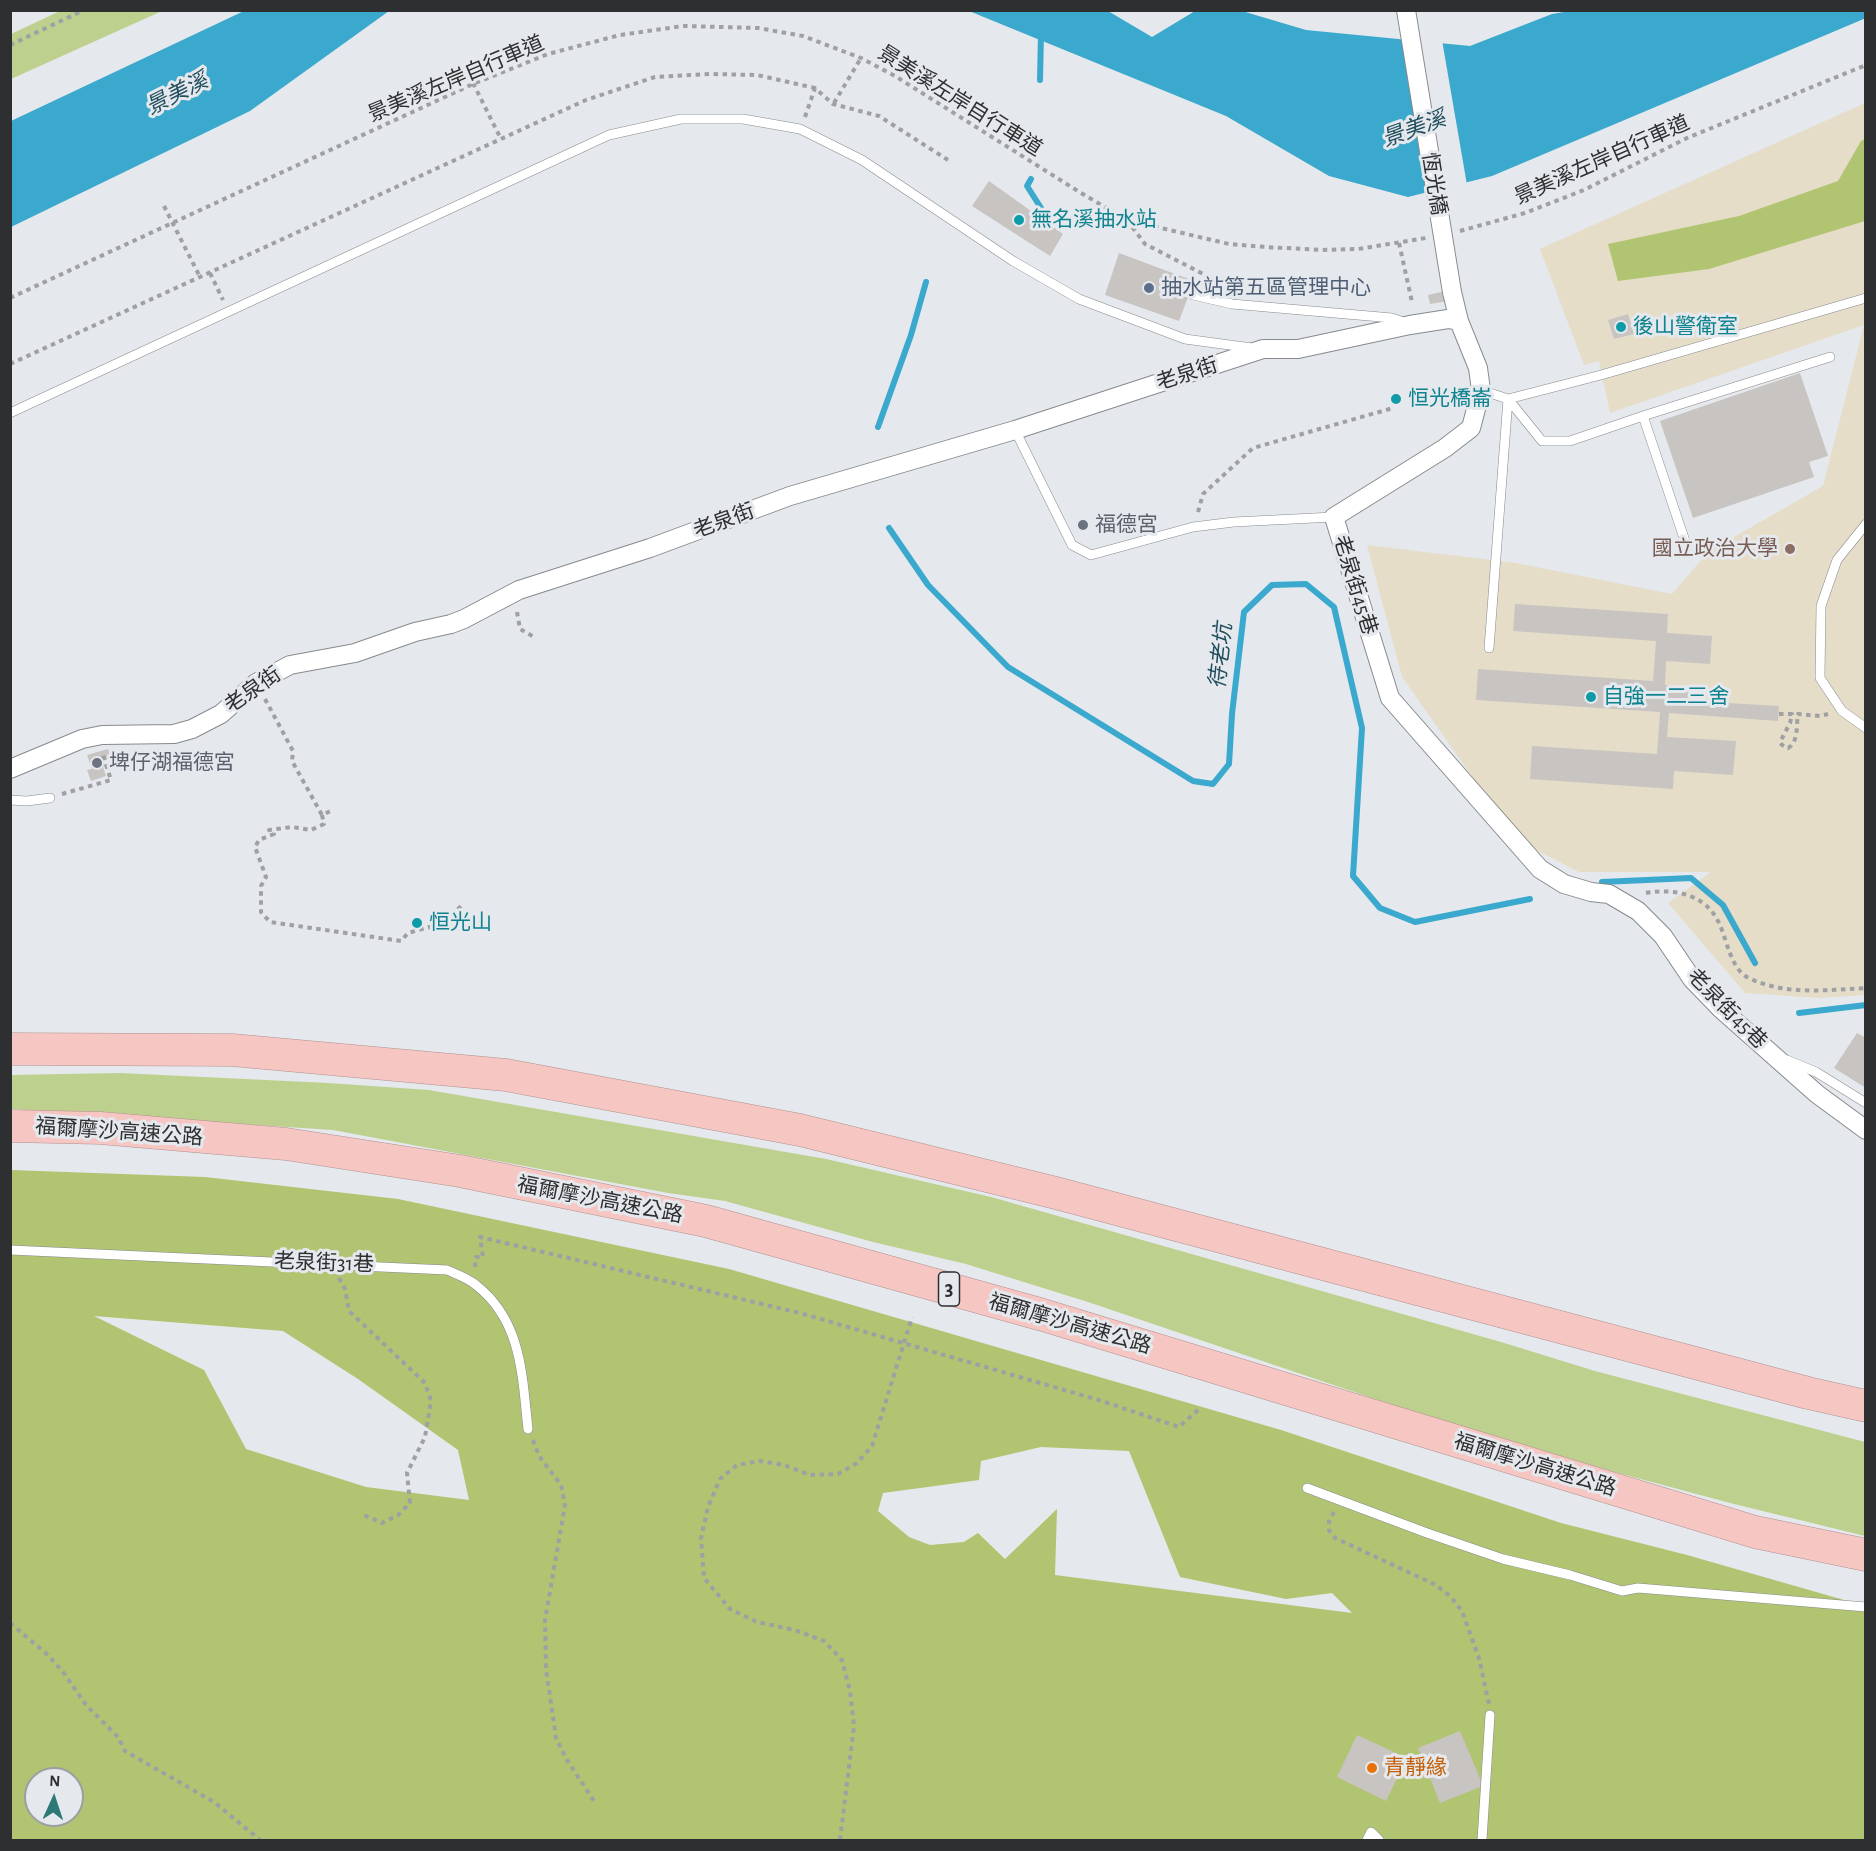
<!DOCTYPE html>
<html>
<head>
<meta charset="utf-8">
<style>
  body { margin:0 }
  #map { position:relative; width:1876px; height:1851px; overflow:hidden; background:#e5e8ec; font-family:"Alegreya Sans",sans-serif }
  canvas { display:block }
  .frame { position:absolute; inset:0; border:12px solid #2e2f30; pointer-events:none }
  .north { position:absolute; left:24px; top:1767px; width:60px; height:60px; box-sizing:border-box; background:#e5e8ec; border:2px solid #9c9ea1; border-radius:50%; rotate:3deg; font-size:16px; font-weight:700; line-height:24px; text-align:center; color:#2e2f30 }
  .north::after { content:''; display:block; margin:auto; width:21px; height:27px; background:#2e7877; clip-path:polygon(50% 0,100% 100%,50% 72%,0 100%) }
</style>
</head>
<body>
<div id="map">
<canvas width="1876" height="1851"></canvas>
<div class="frame"></div>
<div class="north">N</div>
</div>
<script>
const c = document.querySelector('canvas').getContext('2d');
c.lineJoin = 'round';
function fill(path, color) { c.fillStyle = color; c.fill(path, 'evenodd'); }
function stroke(path, color, width, dash) { c.strokeStyle = color; c.lineWidth = width; c.lineCap = dash ? 'butt' : 'round'; c.setLineDash(dash || []); c.stroke(path); }
function drawText(font, color, halo, rows, align = 'center') {
  c.font = font + ' "Alegreya Sans","Noto Sans TC",sans-serif'; c.lineWidth = 6; c.setLineDash([]); c.textBaseline = 'middle'; c.strokeStyle = halo; c.fillStyle = color; for (const [text, x, y, turn = 0] of rows) {
    c.save(); c.translate(x, y); c.rotate((+turn || 0) * Math.PI / 180); c.textAlign = isNaN(turn) ? turn : align; if (halo) c.strokeText(text, 0, 0); c.fillText(text, 0, 0); c.restore();
  }
}
fill(new Path2D(`
  M1865,103V995L1818,998L1745,993L1668,903L1711,872H1579L1530,847L1491,803L1402,677L1367,545L1516,563L1672,594L1708,552L1823,486L1864,325L1610,413L1599,361L1584,365L1540,249Z`), '#e6ddc8');
fill(new Path2D(`
  M60,11V10L162,11L11,79V34Z
  M120,1073L328,1083L429,1090L826,1159L991,1197L1501,1342L1595,1371L1865,1442V1536L1730,1503L1499,1441L1088,1302L966,1264L873,1242L725,1201L668,1193L333,1130L11,1109V1075Z`), '#bed08d');
fill(new Path2D(`
  M1865,139V221L1709,269L1618,281L1608,244L1739,216L1838,181L1861,141Z
  M11,1170L205,1177L398,1199L729,1269L1281,1430L1561,1523L1687,1555L1865,1606V1840H11ZM94,1316L283,1331L358,1379L458,1450L469,1500L366,1487L246,1449L204,1370ZM1041,1447L1129,1451L1180,1577L1286,1599L1332,1593L1352,1613L1055,1575L1057,1509L1005,1559L978,1533L964,1542L930,1545L909,1537L878,1511L883,1493L979,1480L981,1461ZM36,1779H72V1815H36Z`), '#b0c471');
fill(new Path2D(`
  M246,10L389,11L250,111L11,227V121Z
  M1865,10L1866,18L1492,176L1408,197L1329,176L1226,116L969,11H1108L1152,37L1195,11H1242L1306,30L1470,46L1552,14L1570,11Z`), '#3aa9cd');
fill(new Path2D(`
  M1402,36L1442,40L1467,185L1431,194Z`), '#e5e8ec');
stroke(new Path2D(`
  M1040,80L1041,33
  M1031,179L1027,186L1048,219
  M878,427L911,335L926,282
  M889,528L928,585L1008,667L1193,781L1213,784L1229,764L1232,714L1244,612L1272,585L1306,584L1334,607L1362,728L1353,876L1380,908L1415,922L1530,899
  M1602,882L1691,878L1723,905L1755,963
  M1799,1013L1866,1005`), '#3aa9cd', 6);
fill(new Path2D(`
  M989,181L1063,234L1050,256L972,206Z
  M1119,253L1194,281L1179,321L1105,295Z
  M1446,291L1448,301L1430,304L1428,295Z
  M1628,314L1634,334L1614,339L1608,320Z
  M1800,373L1828,456L1809,462L1814,477L1693,518L1660,421Z
  M1515,604L1668,614L1667,633L1712,636L1710,664L1666,661L1665,685L1687,686V692L1702,693L1710,702L1779,706L1778,721L1669,713L1667,737L1736,741L1733,775L1674,771L1673,789L1530,779L1532,746L1657,754L1660,712L1476,700L1478,669L1653,681L1656,641L1513,631Z
  M108,749L111,758L103,761L105,766L103,767L106,776L91,781L87,770L92,769L87,755Z
  M1857,1033L1866,1038V1088L1834,1068Z
  M1460,1731L1483,1786L1440,1803L1418,1748Z
  M1357,1735L1407,1758L1386,1801L1337,1777Z`), '#c8c4c1');
const lane = new Path2D(`
  M1189,294L1232,304L1392,318L1406,323
  M1481,390L1508,399L1601,375L1866,298
  M1508,399L1542,441H1570L1643,416L1686,544
  M10,413L609,135L681,119H743L800,129L862,160L1013,261L1079,299L1185,339L1252,348
  M1643,416L1830,357
  M1015,430L1072,545L1091,555L1193,527L1234,522L1334,517
  M1866,524L1837,560L1821,606L1820,678L1842,711L1866,728
  M1489,648L1508,399
  M10,800L27,801L50,798
  M1787,1060L1816,1072L1866,1103
  M10,1250L447,1270C456,1274 468,1278 476,1285C522,1321 522,1375 528,1429
  M1307,1488L1427,1533L1503,1559L1570,1575L1622,1591L1638,1588L1866,1607
  M1367,1840L1371,1832L1379,1840
  M1482,1840L1490,1715`);
const street = new Path2D(`
  M1452,292L1459,321L1478,368L1481,390L1471,428L1445,448L1334,517L1390,698L1540,869L1564,884L1591,892L1609,894L1638,911L1663,936L1692,979L1721,1009L1817,1094L1866,1130
  M10,769L82,739L102,735L174,734L192,729L221,714L256,683L290,665L355,653L415,632L451,624L464,619L519,590L650,548L790,496L1015,430L1263,349H1298L1410,325L1448,319L1459,321`);
const highway = new Path2D(`
  M10,1049L232,1050L506,1075L800,1130L1056,1193L1808,1393L1866,1406
  M10,1126L100,1128L286,1144L460,1171L706,1221L1043,1315L1755,1532L1866,1555`);
stroke(lane, '#878a8d', 10);
stroke(street, '#878a8d', 20);
stroke(highway, '#b09190', 33);
stroke(new Path2D(`
  M10,45L84,10
  M465,67L501,139
  M834,103L861,58
  M805,117L815,88
  M164,206L200,277
  M1127,220L1145,244L1207,276L1245,290
  M1460,231L1525,213L1584,190L1687,138L1866,65
  M1399,243L1412,302
  M210,273L223,300
  M10,298L473,84L548,54L620,35L683,26L758,28L803,36L861,58L895,76L1081,193L1127,220L1229,244L1266,247L1322,250L1358,249L1426,238
  M10,364L586,100L655,77L711,74L757,75L815,88L833,104L879,116L948,160
  M1198,512L1203,494L1253,448L1393,408
  M517,612L520,629L534,637
  M265,699L293,751L292,761L322,815L333,810
  M1779,714H1792L1790,723L1780,742L1782,745L1788,748C1799,742 1796,725 1798,714L1820,716L1828,714
  M62,794L111,780L102,752
  M322,815L324,824L311,830L292,827L269,830L274,834L259,840L255,847L266,877L261,886V912L270,922L401,941L408,933L444,923L462,905
  M1646,893C1670,889 1697,892 1713,913C1721,923 1725,940 1729,951C1733,961 1738,972 1747,977C1784,996 1826,990 1866,988
  M475,1267L476,1257H483L480,1237L800,1313L1102,1401L1179,1427L1198,1410
  M339,1278L345,1289L349,1311L425,1383L431,1401L425,1437L407,1473L410,1503L398,1515L382,1523L366,1516L363,1521
  M533,1440L539,1456L561,1485L565,1505L545,1620L546,1669L556,1738L567,1760L594,1801
  M1334,1512L1329,1521V1530L1335,1538L1436,1585L1451,1597L1462,1611L1479,1658L1489,1704
  M10,1623L48,1655L63,1672L86,1705L118,1737L125,1751L214,1802L260,1840
  M840,1840L854,1726L850,1691L842,1660L824,1641L795,1630L757,1622L730,1609L704,1578L701,1538L708,1507L720,1479L737,1465L760,1461L784,1465L810,1475L838,1474L857,1463L872,1446L912,1317`), '#9ea0a3', 4, [4.5, 4.5]);
stroke(lane, '#fff', 9);
stroke(street, '#fff', 18);
stroke(highway, '#f6c6c3', 32);
const streetBridge = new Path2D(`
  M1406,10L1452,292`);
stroke(streetBridge, '#878a8d', 20, []);
stroke(streetBridge, '#fff', 18);
for (const [x, y, r, color] of [
  [1019,220,6,"#0f9aa8"],
  [1149,288,6,"#5c6f8a"],
  [1621,327,6,"#0f9aa8"],
  [1396,399,6,"#0f9aa8"],
  [1083,525,6,"#6b7280"],
  [1790,549,6,"#8d6e63"],
  [1591,697,6,"#0f9aa8"],
  [97,763,6,"#6b7280"],
  [417,923,6,"#0f9aa8"],
  [1372,1768,6,"#e8710a"]
]) { const dot = new Path2D(); dot.arc(x, y, r, 0, 2 * Math.PI); c.fillStyle = color; c.fill(dot); stroke(dot, '#e5e8ec', 2); }
for (const [x, y, w] of [
  [949,1289,21]
]) { const box = new Path2D(); box.roundRect(x - w / 2, y - 17, w, 34, 4.5); c.fillStyle = '#e5e8ec'; c.fill(box); stroke(box, '#2e2f30', 1.5); }
drawText('bold 20px', '#2e2f30', null, [
  ["3",949,1289]
]);
drawText('21px', '#2e2f30', '#e5e8ec', [
  ["景美溪左岸自行車道",456,79,-23],
  ["景美溪左岸自行車道",960,101,32],
  ["景美溪左岸自行車道",1602,160,-24],
  ["恆光橋",1434,184,81],
  ["老泉街",1187,374,-18],
  ["老泉街",724,521,-20],
  ["老泉街45巷",1355,585,73],
  ["老泉街",253,690,-35],
  ["老泉街45巷",1727,1009,45],
  ["福爾摩沙高速公路",119,1132,4],
  ["福爾摩沙高速公路",600,1200,11],
  ["老泉街31巷",324,1263,2],
  ["福爾摩沙高速公路",1070,1324,16],
  ["福爾摩沙高速公路",1535,1465,17]
]);
drawText('21px', '#0d838f', '#e5e8ec', [
  ["無名溪抽水站",1031,220],
  ["後山警衛室",1633,327],
  ["恒光橋崙",1408,399],
  ["自強一二三舍",1603,697],
  ["恒光山",429,923]
], 'left');
drawText('21px', '#4e5e75', '#e5e8ec', [
  ["抽水站第五區管理中心",1161,288]
], 'left');
drawText('21px', '#5b616d', '#e5e8ec', [
  ["福德宮",1095,525],
  ["埤仔湖福德宮",109,763]
], 'left');
drawText('21px', '#785e54', '#e5e8ec', [
  ["國立政治大學",1778,549]
], 'right');
drawText('21px', '#c56008', '#e5e8ec', [
  ["青靜緣",1384,1768]
], 'left');
drawText('italic 22px', '#224f5f', '#e5e8ec', [
  ["景美溪",177,94,-27],
  ["景美溪",1414,129,-20],
  ["待老坑",1221,656,-84]
]);
</script>
</body>
</html>
